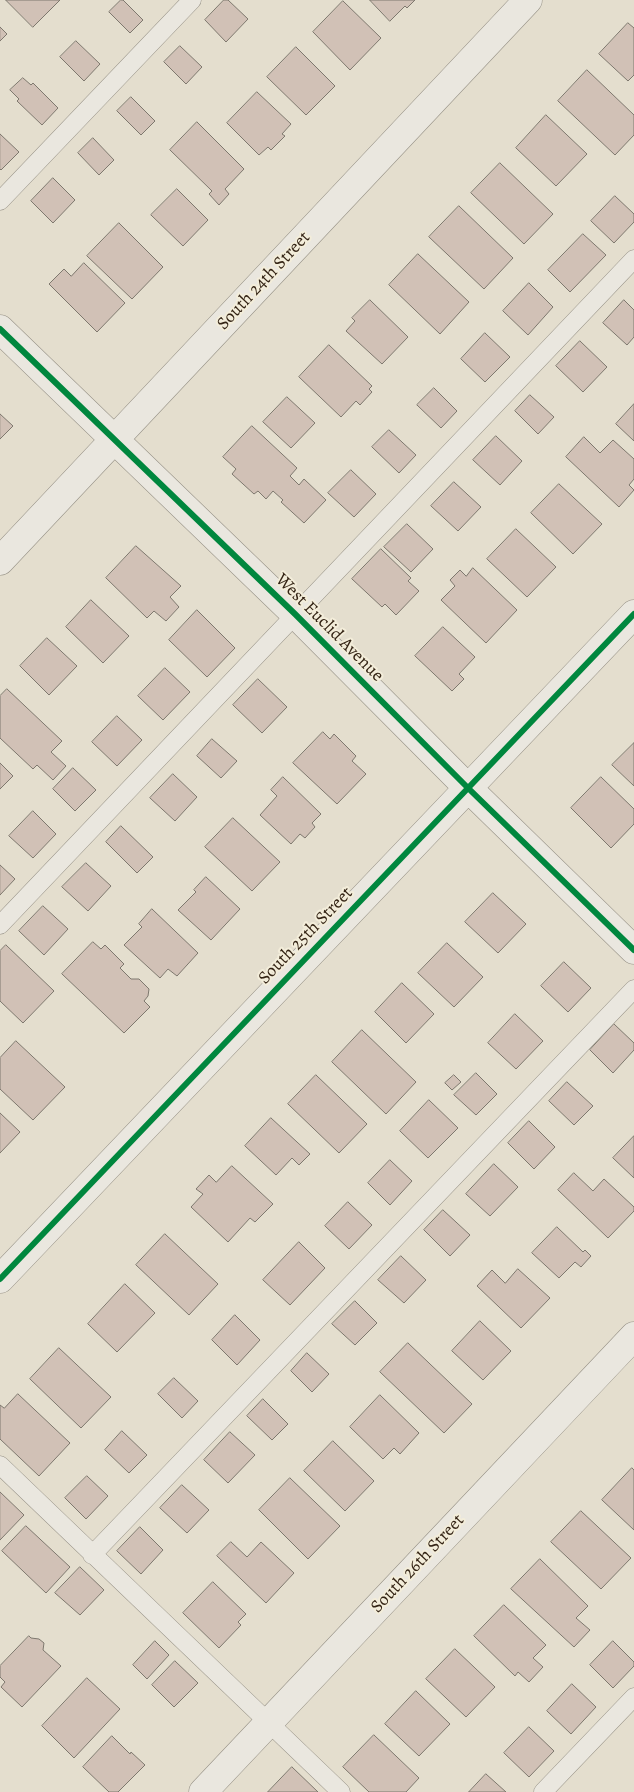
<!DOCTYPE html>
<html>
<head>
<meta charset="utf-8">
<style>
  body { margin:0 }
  canvas { display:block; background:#e4dece }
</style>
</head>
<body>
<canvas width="634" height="1792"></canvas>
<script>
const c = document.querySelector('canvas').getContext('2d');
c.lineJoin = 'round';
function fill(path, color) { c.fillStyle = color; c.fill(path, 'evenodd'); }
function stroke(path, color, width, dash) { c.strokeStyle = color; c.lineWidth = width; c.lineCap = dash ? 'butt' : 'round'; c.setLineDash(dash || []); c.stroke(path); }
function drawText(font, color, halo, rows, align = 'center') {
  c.font = font + ' Alegreya,serif'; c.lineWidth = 4; c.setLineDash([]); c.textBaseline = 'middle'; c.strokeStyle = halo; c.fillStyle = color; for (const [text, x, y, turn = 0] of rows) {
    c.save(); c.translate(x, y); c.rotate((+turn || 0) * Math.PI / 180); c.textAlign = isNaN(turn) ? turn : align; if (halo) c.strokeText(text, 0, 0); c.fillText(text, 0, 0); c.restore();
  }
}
const building = new Path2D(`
  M6,0H60L33,27Z
  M121,0H123L143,20L130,33L109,12Z
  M224,0H228L248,19L226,42L205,20Z
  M370,0H415L407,8L405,6L390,21Z
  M343,1L381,38L350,70L313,32Z
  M628,23L634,28V75L628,81L599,54Z
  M0,27L7,34L0,41Z
  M76,41L100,64L84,81L60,57Z
  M180,46L202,67L186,84L164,62Z
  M296,47L335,86L306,115L267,77Z
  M587,70L634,115V135L615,155L558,101Z
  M23,78L31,85L33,83L58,108L42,125L17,101L19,99L10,90Z
  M257,92L291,124L282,134L285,136L271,150L268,147L259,155L227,123Z
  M131,97L155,121L141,135L117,111Z
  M546,115L587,154L556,186L516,148Z
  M197,122L244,169L225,189L229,194L219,205L209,194L212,191L170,150Z
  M0,134L19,152L1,170L0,169Z
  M93,138L114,160L99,175L78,153Z
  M500,163L553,214L524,244L471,193Z
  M53,178L75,200L53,223L31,201Z
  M177,189L208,220L183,246L151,215Z
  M615,196L634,214V222L614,243L591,221Z
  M459,206L513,258L484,289L429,237Z
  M119,223L163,267L132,299L87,256Z
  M583,234L606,255L570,292L548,270Z
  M418,254L469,302L440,334L389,285Z
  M84,263L125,303L97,332L49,284L64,269L71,276Z
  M529,283L553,307L528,335L503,311Z
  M370,300L408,337L382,364L346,331L355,321L352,318Z
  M624,300L634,310V337L627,345L603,323Z
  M485,333L510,357L485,382L461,359Z
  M580,341L607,367L583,392L556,366Z
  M329,345L372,386L369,389L372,392L360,405L356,401L341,417L299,377Z
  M434,388L457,411L441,428L417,405Z
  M530,395L554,417L538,434L515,411Z
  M287,397L315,423L291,448L263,422Z
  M634,404V441L616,424Z
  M0,414L13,426L0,439Z
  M252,426L297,468L290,476L299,485L304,479L326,500L304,523L281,502L283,500L273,491L266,499L258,491L254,494L232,474L236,469L223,457Z
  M389,430L416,455L399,473L372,447Z
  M496,436L522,461L500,485L473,460Z
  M584,437L600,453L613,440L634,459V479L629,485L634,490L619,507L566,457Z
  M351,470L376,494L354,517L328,493Z
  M454,482L481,507L458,531L431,506Z
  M559,484L602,524L573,554L531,513Z
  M407,524L433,549L411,572L384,547Z
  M516,529L556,567L527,597L487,559Z
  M136,546L181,586L170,597L179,607L166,621L154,611L147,618L106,578Z
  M381,549L411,578L408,581L419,591L396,615L385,604L382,607L352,579Z
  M473,568L517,610L486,643L441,600L455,586L450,580L460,570L466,576Z
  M91,600L129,636L103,663L66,627Z
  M197,610L235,648L207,677L169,640Z
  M443,627L475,657L459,674L464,679L452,691L415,656Z
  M47,638L77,666L49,695L20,666Z
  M165,668L190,692L163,720L138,696Z
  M258,679L287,707L262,733L233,705Z
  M7,689L62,741L51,752L66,766L53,780L37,765L33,769L0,738V696Z
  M117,716L142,740L117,766L92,742Z
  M323,732L330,739L334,734L356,756L352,761L366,774L337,804L293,763Z
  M212,739L237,761L221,778L197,756Z
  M634,743V786L612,765Z
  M0,763L13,776L0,789Z
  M73,768L96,790L75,811L53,789Z
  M173,774L197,797L175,821L150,798Z
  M283,777L321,814L312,823L315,827L305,838L300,834L291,844L260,815L277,796L271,790Z
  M601,777L634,809V824L611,848L571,808Z
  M33,811L56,834L33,858L9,836Z
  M233,818L280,862L252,891L205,847Z
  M121,826L153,857L137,873L106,842Z
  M86,863L111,886L88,911L62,887Z
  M0,865L15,879L0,895Z
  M206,877L240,909L211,940L178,910L196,892L194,890Z
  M493,893L526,924L498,953L465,922Z
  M43,906L68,929L44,955L19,931Z
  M152,909L198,953L177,976L168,969L160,978L124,945L142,927L139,924Z
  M93,942L101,949L105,945L124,964L120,968L131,979H139L149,989L148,996L144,1001L150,1007L124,1033L62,974Z
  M447,943L483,977L454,1007L418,973Z
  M6,945L54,991L23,1023L0,1001V951Z
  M564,962L591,988L568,1012L541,986Z
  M402,983L434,1014L406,1043L375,1012Z
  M515,1014L543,1041L516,1069L488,1043Z
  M614,1024L634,1043V1050L613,1073L590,1050Z
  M362,1030L416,1082L386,1114L332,1062Z
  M16,1041L65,1087L33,1120L0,1089V1058Z
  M476,1073L497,1094L476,1115L454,1095Z
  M316,1075L367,1124L339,1153L288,1104Z
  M454,1075L461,1082L452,1090L445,1083Z
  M567,1082L593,1106L574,1125L549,1101Z
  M429,1100L458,1128L428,1158L400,1131Z
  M0,1113L20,1132L0,1153Z
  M271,1118L310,1154L299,1165L292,1158L276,1175L245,1146Z
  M529,1121L555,1147L534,1169L508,1143Z
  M634,1136V1178L613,1158Z
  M390,1160L412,1181L390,1205L368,1183Z
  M494,1164L518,1187L490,1216L466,1194Z
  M232,1166L273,1204L255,1222L250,1218L228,1242L191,1207L203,1194L196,1189L209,1175L216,1182Z
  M574,1173L593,1191L604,1179L634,1207V1211L608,1238L558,1190Z
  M348,1202L372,1225L349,1249L325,1226Z
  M443,1210L470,1235L450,1256L424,1230Z
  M557,1227L583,1252L585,1250L591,1256L581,1267L575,1262L559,1278L532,1253Z
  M165,1234L218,1284L189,1315L136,1265Z
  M299,1242L325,1268L290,1305L263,1280Z
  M401,1256L426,1280L404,1303L378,1280Z
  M518,1269L550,1298L521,1328L477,1286L492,1270L505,1283Z
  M125,1284L155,1313L117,1352L88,1324Z
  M355,1301L377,1323L355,1345L332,1324Z
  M235,1315L260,1340L237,1365L212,1340Z
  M480,1321L511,1351L483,1380L452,1351Z
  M408,1343L472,1404L444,1433L380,1372Z
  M59,1348L111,1397L81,1428L30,1379Z
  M307,1353L329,1374L312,1392L291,1371Z
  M174,1378L198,1401L182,1418L158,1394Z
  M18,1394L70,1443L39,1476L0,1439V1405L4,1408Z
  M380,1395L419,1433L400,1454L394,1448L383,1459L350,1427Z
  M263,1399L288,1424L272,1440L247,1416Z
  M122,1431L147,1455L129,1473L105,1450Z
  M230,1432L255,1455L228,1483L204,1460Z
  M333,1441L374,1481L345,1511L304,1471Z
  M632,1468L634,1470V1530L602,1500Z
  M87,1476L108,1496L86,1519L65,1498Z
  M290,1478L340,1526L308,1559L259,1510Z
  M182,1485L209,1510L187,1533L160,1508Z
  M0,1492L24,1515L0,1540Z
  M581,1511L631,1558L601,1589L551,1542Z
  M26,1526L70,1567L46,1593L2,1551Z
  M140,1527L163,1550L141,1574L117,1551Z
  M231,1542L247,1557L261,1542L294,1573L266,1603L217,1556Z
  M540,1559L588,1606L576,1618L590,1630L574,1647L511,1589Z
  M80,1567L104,1590L80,1615L55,1593Z
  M213,1582L246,1614L238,1622L241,1625L219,1648L183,1613Z
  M504,1605L546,1645L533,1658L543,1667L529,1682L518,1672L515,1676L474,1636Z
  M29,1636L31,1638L39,1639L44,1643L43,1650L61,1666L22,1707L1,1687L5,1682L0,1677V1666Z
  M155,1641L169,1655L147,1679L133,1665Z
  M613,1641L634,1662V1666L613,1688L590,1665Z
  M455,1649L495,1687L466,1717L426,1679Z
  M175,1661L198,1683L174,1707L152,1685Z
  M87,1678L120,1709L74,1758L42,1726Z
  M572,1684L596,1707L571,1734L547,1711Z
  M416,1691L450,1724L419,1756L385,1724Z
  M529,1727L554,1751L529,1777L504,1753Z
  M374,1735L419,1778L406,1792H369L343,1767Z
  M112,1736L130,1754L131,1752L145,1765L118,1792H109L83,1767Z
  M292,1767L318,1792H268Z
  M486,1774L506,1792H469Z`);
fill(building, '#d1c1b6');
stroke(building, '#7e786e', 1);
const service = new Path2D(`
  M0,201L192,0
  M0,925L634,259
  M0,1465L341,1792
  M92,1555L634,989
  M543,1792L634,1697`);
const minor = new Path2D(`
  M0,329L295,614L468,788L634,950
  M0,561L528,0
  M0,1279L634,614
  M203,1792L634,1336`);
stroke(service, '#969186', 19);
stroke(minor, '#969186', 29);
stroke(service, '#eae7df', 18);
stroke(minor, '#eae7df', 28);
stroke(new Path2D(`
  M0,329L295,614L468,788L634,950
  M0,1279L634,614`), '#00873e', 6);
drawText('18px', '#342415', '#f3edda', [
  ["South 24th Street",264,281,-47],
  ["West Euclid Avenue",329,628,45],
  ["South 25th Street",306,936,-46],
  ["South 26th Street",418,1564,-47]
]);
</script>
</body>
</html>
